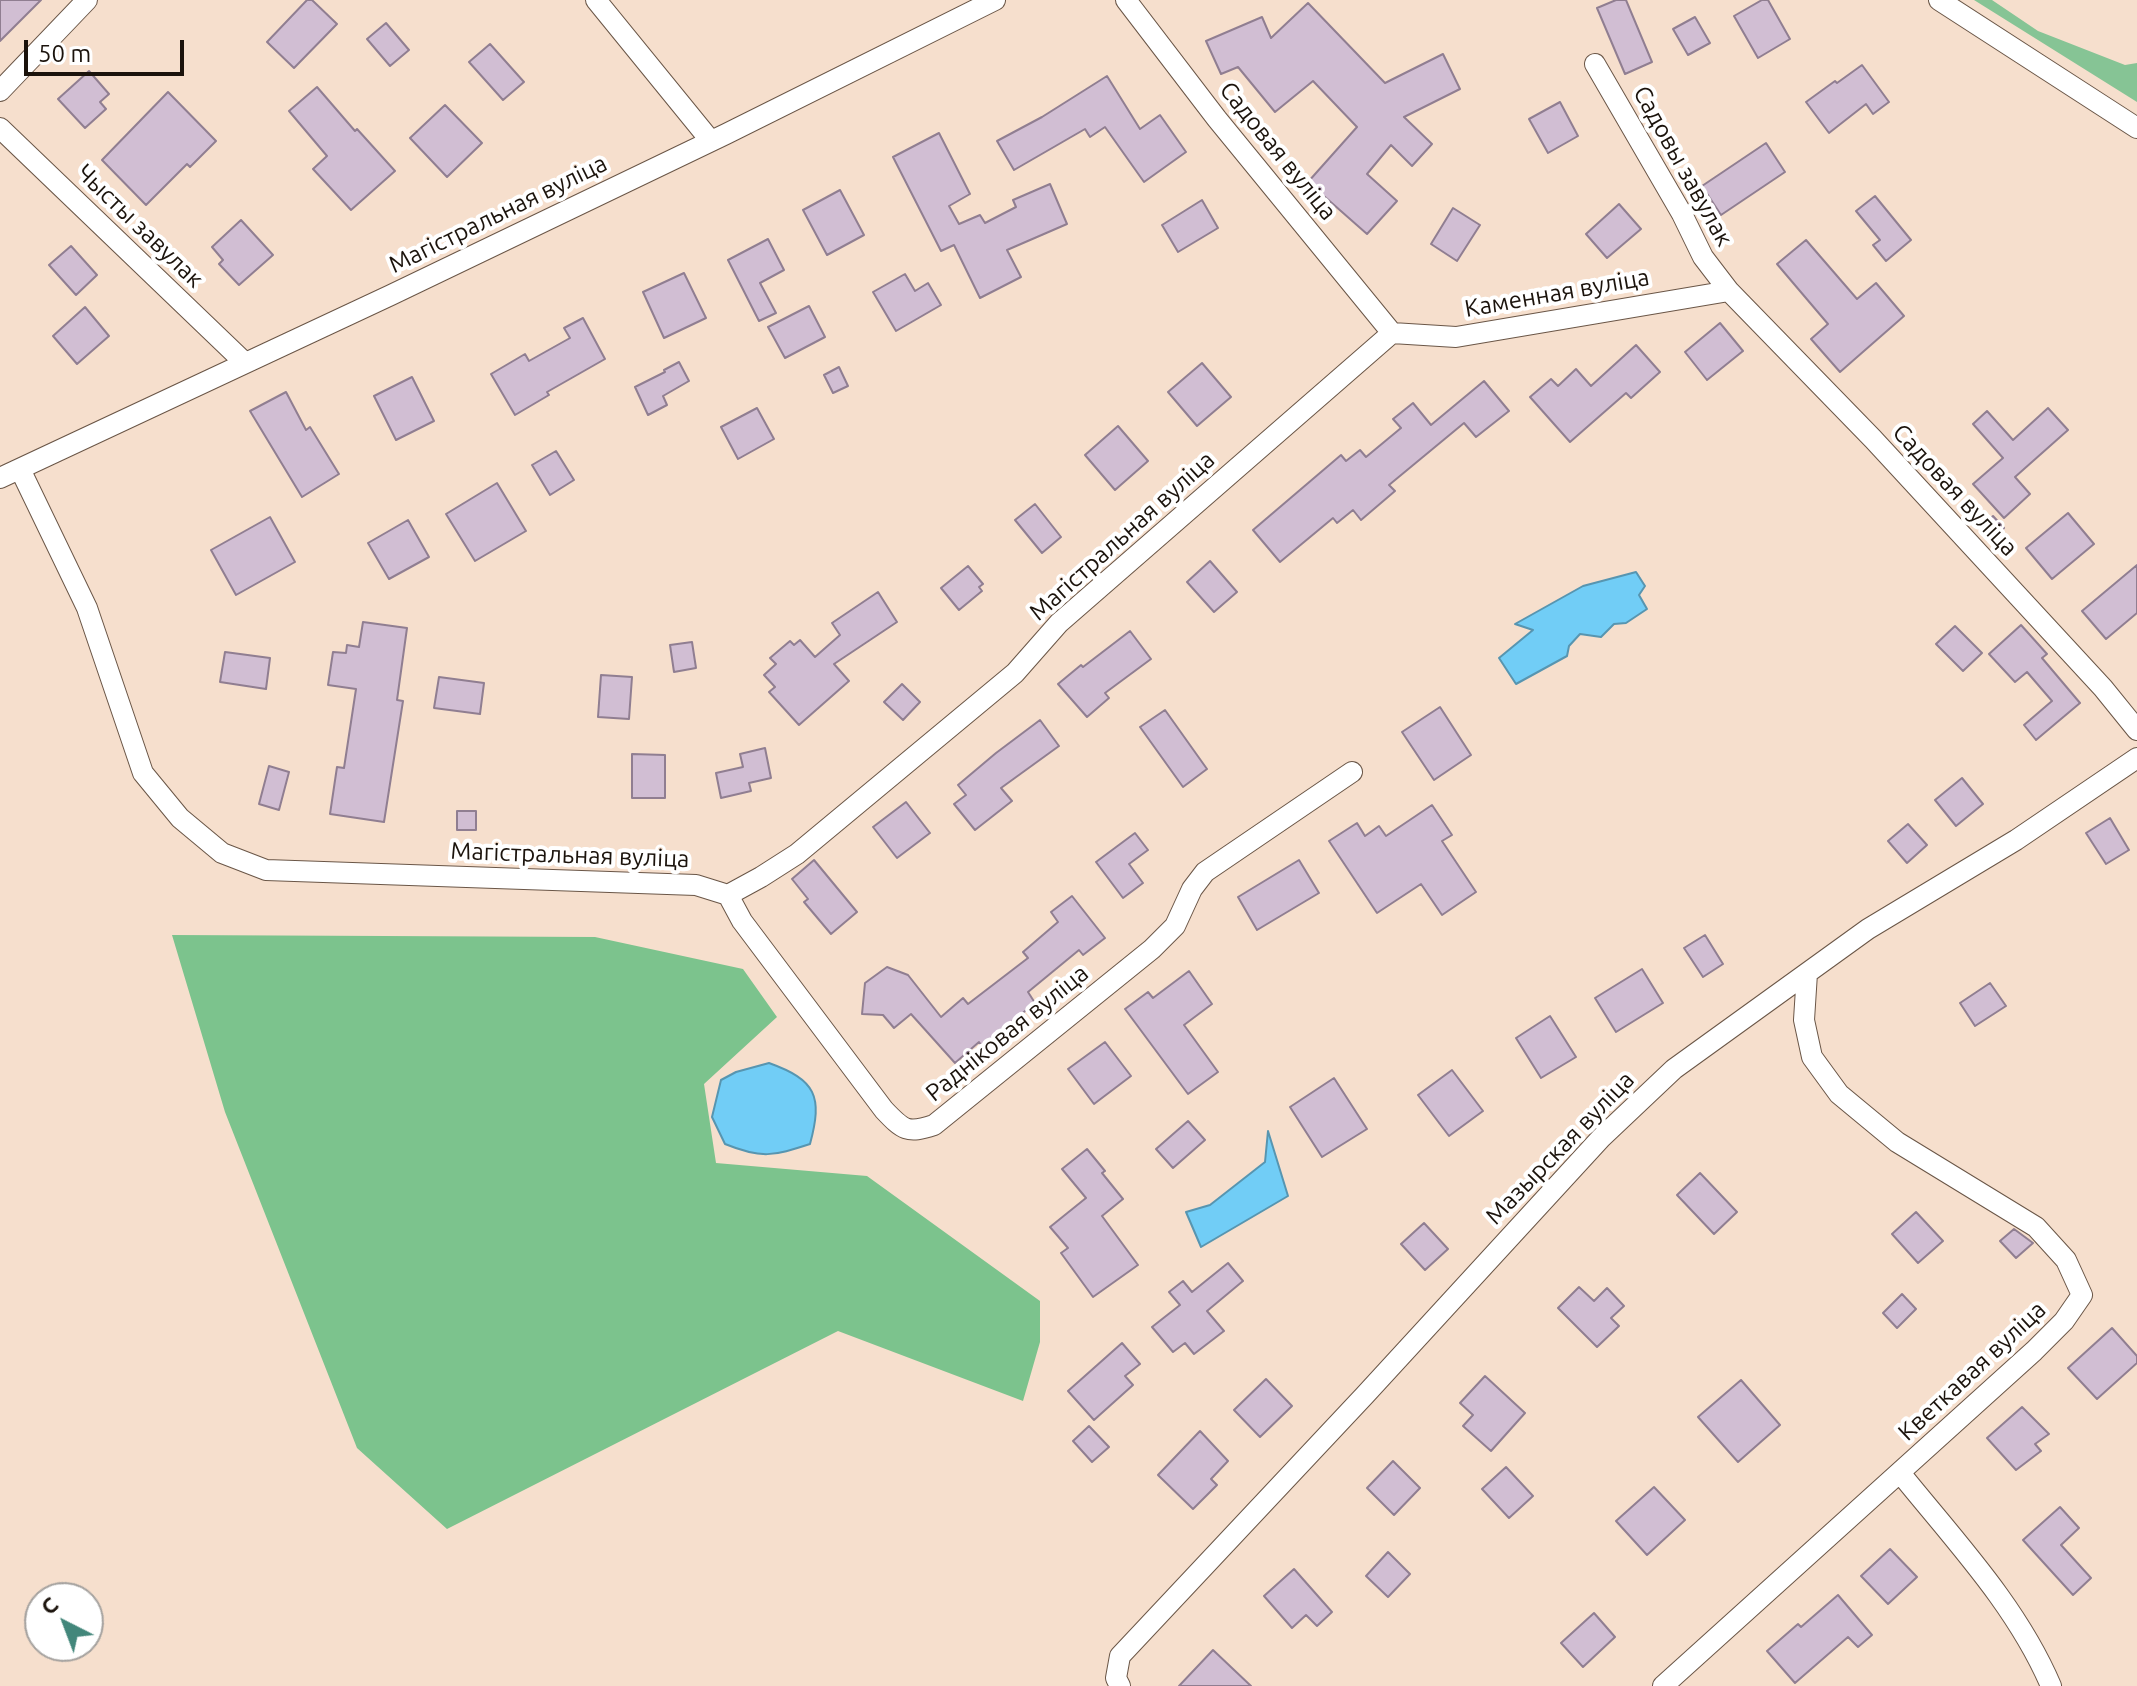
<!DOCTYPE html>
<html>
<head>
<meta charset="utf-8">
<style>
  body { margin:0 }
  #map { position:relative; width:2137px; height:1686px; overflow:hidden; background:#f6dfcd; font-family:Ubuntu,sans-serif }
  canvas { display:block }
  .north { position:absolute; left:24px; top:1582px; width:80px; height:80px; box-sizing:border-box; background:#fff; border:2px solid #a4a19e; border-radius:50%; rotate:318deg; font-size:22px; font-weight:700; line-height:32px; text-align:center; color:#1b130c }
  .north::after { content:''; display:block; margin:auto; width:28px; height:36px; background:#43877b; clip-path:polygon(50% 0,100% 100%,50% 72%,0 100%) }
  .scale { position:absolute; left:24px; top:40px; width:160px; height:36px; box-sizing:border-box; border:4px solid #1b130c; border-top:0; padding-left:10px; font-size:24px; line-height:28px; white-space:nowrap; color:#1b130c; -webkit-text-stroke:6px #fff; paint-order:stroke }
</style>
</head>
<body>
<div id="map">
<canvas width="2137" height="1686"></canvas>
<div class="north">С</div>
<div class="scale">50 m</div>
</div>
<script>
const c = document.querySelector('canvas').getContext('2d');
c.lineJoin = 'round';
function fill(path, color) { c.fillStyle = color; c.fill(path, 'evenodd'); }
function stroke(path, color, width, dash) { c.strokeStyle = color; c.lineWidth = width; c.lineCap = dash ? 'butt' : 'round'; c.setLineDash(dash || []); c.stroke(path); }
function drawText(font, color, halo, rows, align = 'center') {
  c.font = font + ' Ubuntu,sans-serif'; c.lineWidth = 8; c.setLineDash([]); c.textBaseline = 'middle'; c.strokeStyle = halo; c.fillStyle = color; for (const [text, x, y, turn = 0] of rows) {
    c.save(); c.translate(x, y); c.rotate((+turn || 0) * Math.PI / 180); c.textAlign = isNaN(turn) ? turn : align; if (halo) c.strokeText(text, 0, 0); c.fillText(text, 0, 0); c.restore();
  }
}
fill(new Path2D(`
  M1974,0H1992L2038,31L2125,65L2137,63V102Z`), '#86c495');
fill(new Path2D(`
  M172,935L595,937L743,969L777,1017L704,1084L716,1163L867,1176L1040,1301V1342L1023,1401L838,1331L447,1529L357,1448L225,1112Z`), '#7cc38d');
const water = new Path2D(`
  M1636,572L1645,586L1639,595L1647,609L1626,623L1614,624L1601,637L1580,634L1569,646L1567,656L1516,684L1499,658L1533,630L1515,624L1583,586Z
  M769,1063C816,1080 823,1096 810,1144C773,1156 762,1159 725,1144L712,1117L721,1080L736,1072Z
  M1268,1131L1288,1196L1201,1247L1186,1212L1210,1205L1265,1162Z`);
fill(water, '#71cdf6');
stroke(water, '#5795b0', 2);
const building = new Path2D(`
  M0,0H41L0,41Z
  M307,0H312L337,24L294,68L267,42Z
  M1616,0H1626L1652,62L1625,74L1597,8Z
  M1762,0H1768L1790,39L1758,58L1734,16Z
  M1308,3L1385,83L1443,54L1460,89L1404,117L1432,144L1412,166L1391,145L1367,174L1397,201L1367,234L1308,182L1357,127L1313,81L1275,112L1238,67L1221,74L1206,41L1262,17L1271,38Z
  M1695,17L1710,43L1688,55L1673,29Z
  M386,23L409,50L390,66L367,39Z
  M490,44L524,82L503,100L469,62Z
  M1862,65L1889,102L1873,114L1866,104L1829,133L1806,102L1835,81L1837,83Z
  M89,71L109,94L100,102L106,109L85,128L58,99Z
  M1107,76L1140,129L1160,115L1186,152L1144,182L1105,127L1090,137L1085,129L1014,170L997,141L1042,117Z
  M317,87L355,131L357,129L395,171L351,210L313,169L327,156L289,111Z
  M168,92L216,141L190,167L187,164L146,205L102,160Z
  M1560,102L1578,136L1548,153L1529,119Z
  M445,105L482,143L447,177L410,138Z
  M939,133L970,194L949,206L959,224L980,215L985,223L1016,207L1013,200L1050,184L1067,224L1007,250L1021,277L980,298L954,245L941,251L893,157Z
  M1766,143L1785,172L1721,215L1702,186Z
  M840,190L864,235L827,255L803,210Z
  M1875,196L1911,240L1886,261L1873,245L1880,240L1856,211Z
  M1202,200L1218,228L1178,252L1162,225Z
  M1619,204L1641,229L1607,258L1586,234Z
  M1453,208L1480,225L1457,261L1431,244Z
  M241,220L273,255L239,285L219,264L223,260L212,247Z
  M768,239L784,270L760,283L776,313L759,321L728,260Z
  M1806,240L1857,299L1876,283L1904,316L1840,372L1811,339L1828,324L1777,264Z
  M71,246L97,275L76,295L49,265Z
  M684,273L706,318L664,338L643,292Z
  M905,274L915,291L928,283L941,305L896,331L873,292Z
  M809,306L825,337L785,358L768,327Z
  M85,307L109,336L77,364L53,336Z
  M583,318L605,359L547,392L549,395L515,415L491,374L525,354L529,361L570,338L564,328Z
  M1720,323L1743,351L1707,380L1685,352Z
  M1636,345L1660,372L1631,398L1626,393L1570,442L1530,397L1551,379L1558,386L1576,369L1591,386Z
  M679,362L689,381L663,396L667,405L648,415L635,387L665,372L664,370Z
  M1202,363L1231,397L1197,426L1168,392Z
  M839,367L848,386L833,393L824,375Z
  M412,377L434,421L396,440L374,396Z
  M1484,381L1509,411L1476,437L1464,423L1389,485L1395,491L1361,520L1353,510L1337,523L1333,518L1280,562L1253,530L1341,455L1346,461L1360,450L1366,457L1401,428L1393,419L1413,403L1431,425Z
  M286,392L306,430L310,427L339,474L302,497L250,411Z
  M757,408L774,439L738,459L721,427Z
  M2048,408L2068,430L2015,477L2030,494L2004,518L1973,484L2003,458L1973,424L1987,411L2013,440Z
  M1118,426L1148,461L1115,490L1085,455Z
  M556,451L574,480L550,495L532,465Z
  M497,483L526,531L475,561L446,514Z
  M1035,504L1061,537L1042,553L1015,520Z
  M2068,513L2094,544L2052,579L2026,548Z
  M1993,516L2004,528L1991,541L1980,528Z
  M270,517L295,562L236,595L211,550Z
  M408,520L429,557L389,579L368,543Z
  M1210,561L1237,592L1214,612L1187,582Z
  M2137,565V613L2106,639L2082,611Z
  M968,566L983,584L979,587L982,591L959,610L941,588Z
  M878,592L897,622L834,664L849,681L799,725L769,692L775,687L764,675L776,664L770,658L790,641L794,645L800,640L815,657L840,635L832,623Z
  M363,622L407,628L397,700L403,701L384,822L330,814L337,767L344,768L356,689L328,685L333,652L346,653L347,645L359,647Z
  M2021,625L2047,654L2042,658L2080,703L2036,740L2024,725L2052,701L2027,672L2015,682L1989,654Z
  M1955,626L1982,653L1963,671L1936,644Z
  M1130,631L1151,659L1105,693L1109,698L1087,717L1058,684L1081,665L1083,667Z
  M692,642L696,668L674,672L670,645Z
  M225,652L270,658L266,689L220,682Z
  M601,675L632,677L629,719L598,717Z
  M439,677L484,683L480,714L434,708Z
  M902,684L920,702L903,720L884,702Z
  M1440,707L1471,755L1434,780L1402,732Z
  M1165,710L1207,769L1183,787L1140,727Z
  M1040,720L1059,746L1001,788L1012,801L975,830L954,804L966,795L958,785L996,753Z
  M765,748L771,778L749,783L751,791L721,798L716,773L743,767L740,754Z
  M632,754L665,755V798H632Z
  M269,766L289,772L279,810L259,804Z
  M1962,778L1983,804L1956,826L1935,800Z
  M906,802L930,833L897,858L873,827Z
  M1432,805L1452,835L1442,841L1476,892L1442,915L1421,884L1377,913L1329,841L1357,823L1365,836L1379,826L1386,836Z
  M457,811H476V830H457Z
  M2110,818L2129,850L2106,864L2086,833Z
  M1908,824L1927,845L1907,863L1888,841Z
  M1135,833L1148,850L1129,864L1143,883L1123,898L1096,862Z
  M814,860L857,912L831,934L804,902L808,899L792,879Z
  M1299,860L1319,893L1257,930L1238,897Z
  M1072,896L1105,938L1083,955L1079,950L1028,992L1035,1003L982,1046L979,1042L955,1063L911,1014L894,1028L883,1015L862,1014L865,983L887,967L908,975L941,1017L963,998L968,1004L1028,958L1023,952L1058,922L1051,912Z
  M1705,935L1723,964L1703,977L1684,948Z
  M1642,969L1663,1003L1616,1032L1595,998Z
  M1189,971L1212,1004L1184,1025L1218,1072L1188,1094L1125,1009L1148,992L1153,998Z
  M1990,983L2006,1006L1975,1026L1960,1003Z
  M1550,1016L1576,1057L1541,1078L1516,1038Z
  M1105,1042L1131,1076L1094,1104L1068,1069Z
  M1452,1070L1483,1111L1449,1136L1418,1095Z
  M1334,1078L1367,1129L1322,1157L1290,1107Z
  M1188,1121L1205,1140L1173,1168L1156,1149Z
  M1087,1149L1105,1171L1102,1173L1123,1199L1102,1216L1138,1265L1093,1297L1061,1253L1068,1248L1050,1227L1086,1198L1062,1169Z
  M1700,1173L1737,1212L1714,1234L1677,1195Z
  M1916,1212L1943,1241L1918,1263L1892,1234Z
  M1424,1223L1448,1249L1425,1270L1401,1244Z
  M2014,1229L2033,1243L2016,1258L2000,1241Z
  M1228,1263L1243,1281L1207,1311L1224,1331L1194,1354L1185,1343L1173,1352L1152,1327L1180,1305L1169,1292L1183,1281L1192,1292Z
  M1579,1287L1594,1301L1607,1288L1624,1306L1611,1318L1619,1326L1597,1347L1558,1308Z
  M1902,1294L1916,1309L1897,1328L1883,1313Z
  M2112,1328L2137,1356V1363L2097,1399L2068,1368Z
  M1122,1343L1140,1364L1125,1376L1133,1385L1094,1420L1068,1391Z
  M1485,1376L1525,1413L1491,1451L1463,1426L1473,1415L1460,1403Z
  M1266,1379L1292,1406L1260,1437L1234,1410Z
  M1741,1380L1780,1425L1738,1462L1698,1417Z
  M2022,1407L2049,1434L2035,1444L2041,1451L2016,1470L1987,1438Z
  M1089,1426L1109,1447L1092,1462L1073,1441Z
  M1200,1431L1228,1461L1211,1479L1217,1485L1193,1509L1158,1475Z
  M1393,1461L1420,1488L1394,1515L1367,1488Z
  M1506,1467L1533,1496L1509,1518L1482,1489Z
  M1654,1487L1685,1520L1647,1555L1616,1521Z
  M2060,1507L2079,1528L2061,1545L2091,1578L2073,1595L2023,1540Z
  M1890,1549L1917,1577L1888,1604L1861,1576Z
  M1388,1552L1410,1574L1388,1597L1366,1576Z
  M1294,1569L1332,1612L1317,1626L1306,1615L1292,1628L1264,1596Z
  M1838,1595L1872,1635L1858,1647L1848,1637L1795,1683L1767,1651L1798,1624L1801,1627Z
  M1594,1613L1615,1637L1583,1667L1561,1643Z
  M1213,1650L1251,1686H1179Z`);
fill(building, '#d1bed3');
stroke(building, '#907e91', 2);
const minor = new Path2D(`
  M596,0L710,140
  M1126,0L1217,119L1392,333
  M1939,0L2137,128
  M1595,64L1682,214L1703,257L1729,291L1873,439L2103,688L2137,730
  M0,91L87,0
  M0,128L244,362
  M1392,333L1456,337L1729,291
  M20,469L87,608L143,773L180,818L222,853L266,870L696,885L728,895L761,877L797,854L1015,673L1059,623L1392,333
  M0,478L391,295L726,134L995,0
  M728,895L742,921L884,1110C903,1130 907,1134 934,1125L1152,949L1175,926L1192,889L1205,872L1352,772
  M1901,1474C1955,1541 2017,1606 2051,1686
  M1120,1686L1116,1678L1120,1656L1365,1395L1601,1138L1674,1069L1868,929L2016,840L2137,758
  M1663,1686L2034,1351L2064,1321L2082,1295L2066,1260L2036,1227L1897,1142L1839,1094L1812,1057L1804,1020L1807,973`);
stroke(minor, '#6a5647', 22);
stroke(minor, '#fff', 20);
drawText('24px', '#1b130c', '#fff', [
  ["Садовая вуліца",1278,151,51],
  ["Садовы завулак",1683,166,61],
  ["Магістральная вуліца",498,214,-26],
  ["Чысты завулак",140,226,44],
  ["Каменная вуліца",1557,293,-10],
  ["Садовая вуліца",1955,490,47],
  ["Магістральная вуліца",1122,536,-42],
  ["Магістральная вуліца",570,855,2],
  ["Радніковая вуліца",1007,1033,-39],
  ["Мазырская вуліца",1560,1148,-46],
  ["Кветкавая вуліца",1972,1371,-43]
]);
</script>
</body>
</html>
